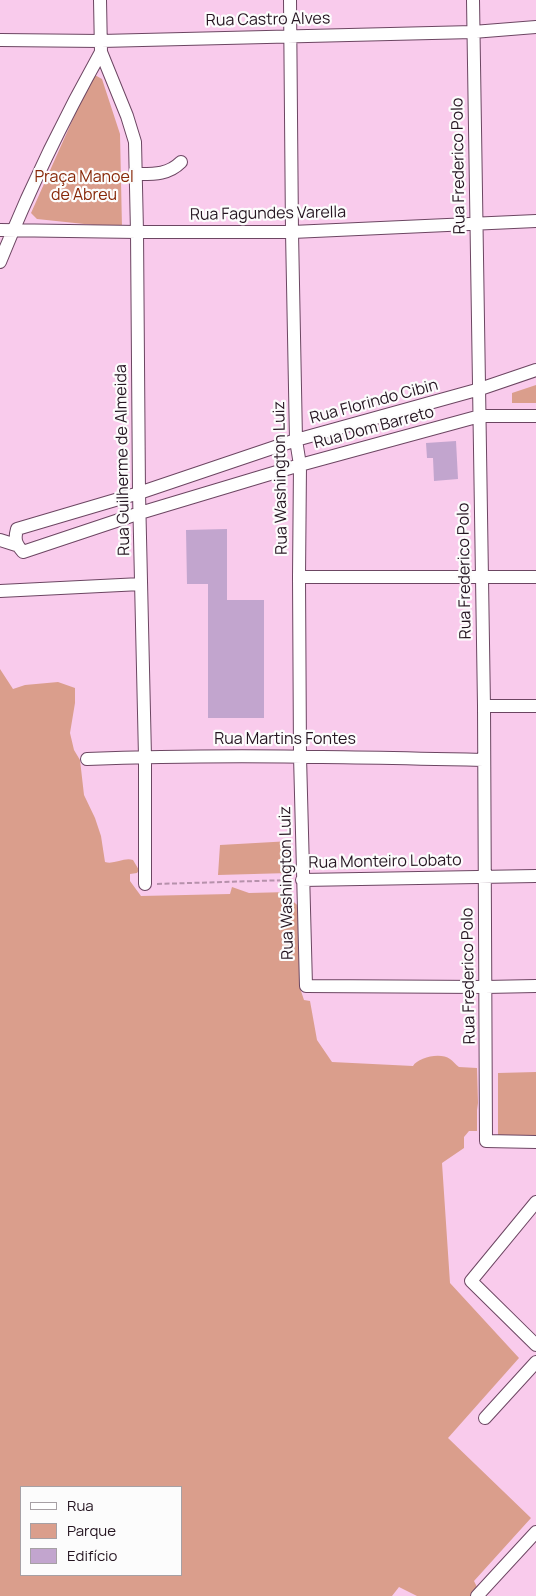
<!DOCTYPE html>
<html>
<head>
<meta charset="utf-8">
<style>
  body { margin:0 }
  #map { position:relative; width:536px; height:1596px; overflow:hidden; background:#f9cbec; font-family:Manrope,sans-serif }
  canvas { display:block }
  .legend { position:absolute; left:20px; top:1486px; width:162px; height:90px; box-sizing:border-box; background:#fcfcfc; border:1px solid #a6a0a4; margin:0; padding:6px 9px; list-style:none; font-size:15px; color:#251521 }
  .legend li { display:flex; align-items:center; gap:10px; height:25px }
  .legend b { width:25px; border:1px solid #a6a0a4 }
</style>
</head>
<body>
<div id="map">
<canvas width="536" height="1596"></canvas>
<ul class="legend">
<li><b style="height:6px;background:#fff"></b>Rua</li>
<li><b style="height:14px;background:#da9e8c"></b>Parque</li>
<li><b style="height:14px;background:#c2a5ce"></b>Edifício</li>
</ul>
</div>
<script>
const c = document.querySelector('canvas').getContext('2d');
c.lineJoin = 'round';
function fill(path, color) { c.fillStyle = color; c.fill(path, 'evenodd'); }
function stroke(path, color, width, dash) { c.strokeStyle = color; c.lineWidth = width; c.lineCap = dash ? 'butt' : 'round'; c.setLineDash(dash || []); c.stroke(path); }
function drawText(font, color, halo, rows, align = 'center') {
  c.font = font + ' Manrope,sans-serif'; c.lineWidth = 4.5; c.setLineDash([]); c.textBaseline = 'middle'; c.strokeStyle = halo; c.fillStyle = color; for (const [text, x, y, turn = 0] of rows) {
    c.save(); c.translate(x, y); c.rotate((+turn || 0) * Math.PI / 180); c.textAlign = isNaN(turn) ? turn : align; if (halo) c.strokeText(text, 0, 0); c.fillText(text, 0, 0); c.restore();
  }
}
fill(new Path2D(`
  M93,74L102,79L120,134L122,228L37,219L31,213Z
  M536,385V403H512V393Z
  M0,669L13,689L25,685L58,682L75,688V703L70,733L74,750L80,760L84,795L95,818L101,836L105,862C114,865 124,857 133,860L139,870L137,873L130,874V881L141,896L230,894L232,887L249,893L289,892V898L302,909L300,988L304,1000L310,1001L317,1040L332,1062L413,1066C418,1057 441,1052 450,1059C453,1061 456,1065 459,1067L477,1068L478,1103L477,1110V1131H469L464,1137V1148L442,1163L450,1283L519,1358L448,1438L531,1518L474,1581L479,1591L473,1596H417L399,1587L392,1596H0ZM21,1487H181V1575H21Z
  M291,841L289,873L218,875L220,845Z
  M536,1072V1139L498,1138V1073Z`), '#da9e8c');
fill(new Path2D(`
  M456,441L458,479L434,481L433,458H427L426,443Z
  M227,529V600H264V718H208V584H187L186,530Z`), '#c2a5ce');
const minor = new Path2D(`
  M100,0L101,52L127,116L135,142L137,232L139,493L145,757V884
  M290,0L292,232L296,440L300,465L299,577L300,756L306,986L485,987L536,986
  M473,0L484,706L486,1141L536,1142
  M0,40L101,41L473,32L536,27
  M136,174C153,174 168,175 181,162
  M0,230L137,232H292L536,221
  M0,262C29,190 63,120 101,52
  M536,370L480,389L296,440L139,493L17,529C14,540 16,544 23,552L140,513L300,465L480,416H536
  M0,540L16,545
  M299,577H536
  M0,591L141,584
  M484,706H536
  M87,759C219,754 351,757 484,760
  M302,880L536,876
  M536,1202L471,1281L536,1345
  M485,1418L536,1362
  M477,1596L536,1532`);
stroke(minor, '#6c4662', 14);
stroke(new Path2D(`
  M157,884L290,880`), '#b691ab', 2, [5, 2.5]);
stroke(minor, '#fff', 12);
drawText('16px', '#251521', '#fcfcfc', [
  ["Rua Castro Alves",268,20,-1],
  ["Rua Frederico Polo",459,166,-91],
  ["Rua Fagundes Varella",268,214,-1],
  ["Rua Florindo Cibin",374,402,-15],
  ["Rua Dom Barreto",374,428,-15],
  ["Rua Guilherme de Almeida",123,460,-91],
  ["Rua Washington Luiz",281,478,-91],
  ["Rua Frederico Polo",465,571,-91],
  ["Rua Martins Fontes",285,740],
  ["Rua Monteiro Lobato",385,862,-1],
  ["Rua Washington Luiz",287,883,-91],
  ["Rua Frederico Polo",469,976,-91]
]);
drawText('16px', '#872707', '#fcfcfc', [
  ["Praça Manoel",84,178],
  ["de Abreu",84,196]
]);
</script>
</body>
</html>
